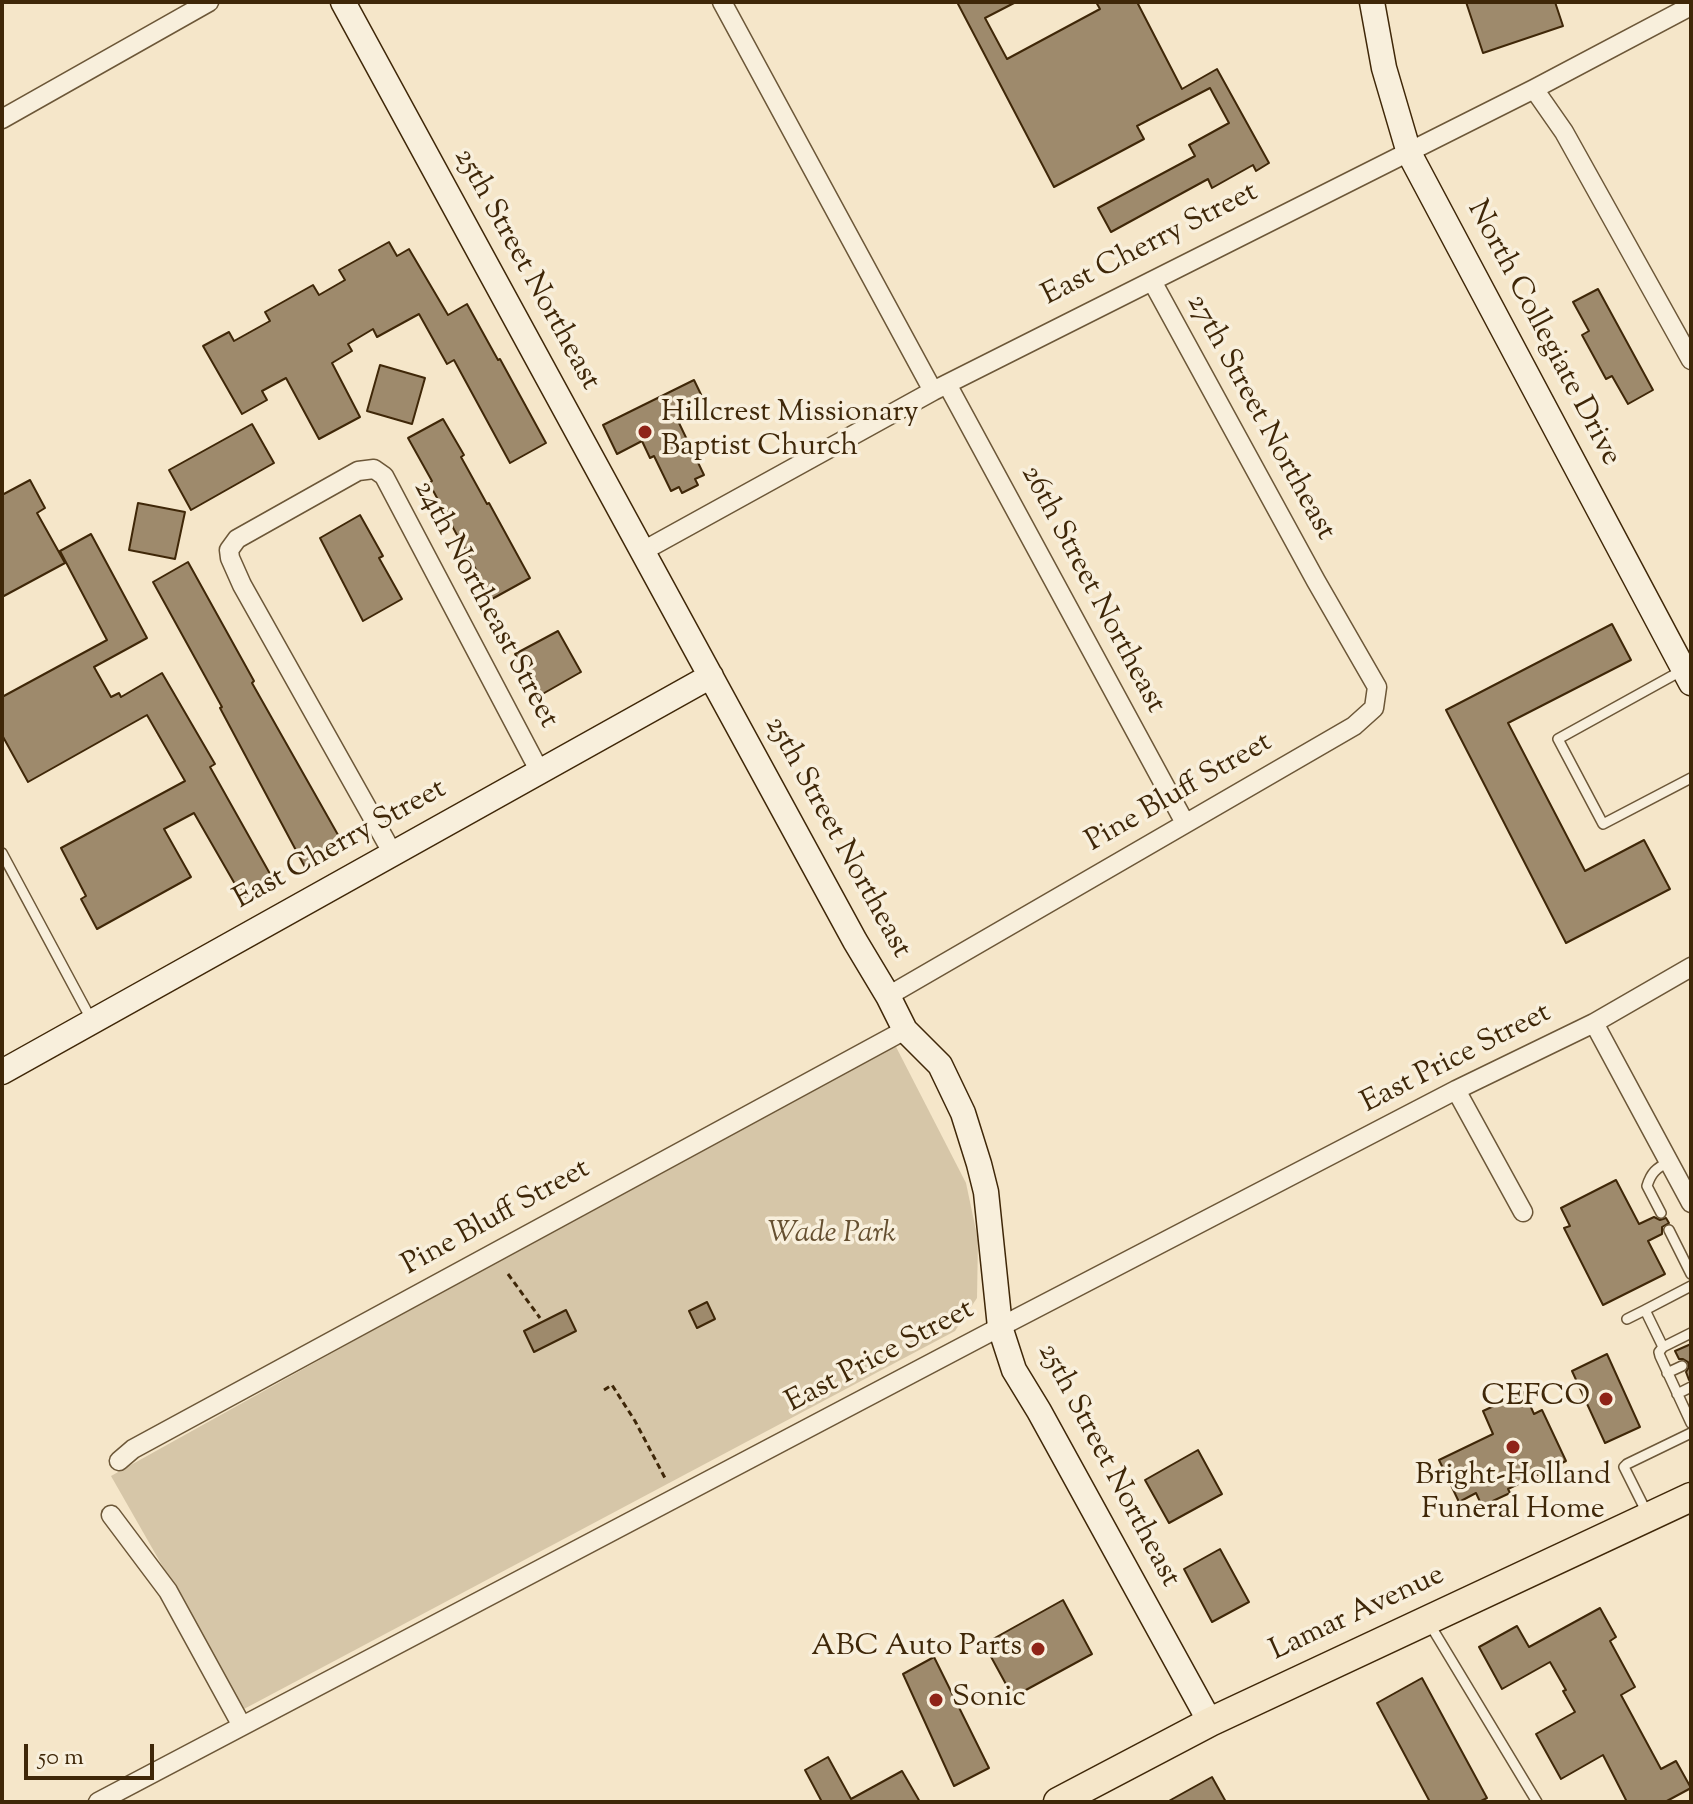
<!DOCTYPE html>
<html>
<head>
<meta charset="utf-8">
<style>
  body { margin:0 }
  #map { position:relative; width:1693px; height:1804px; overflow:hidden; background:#f5e6c9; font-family:"Sorts Mill Goudy",serif }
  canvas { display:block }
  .frame { position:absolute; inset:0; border:4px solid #3f2708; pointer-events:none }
  .scale { position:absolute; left:24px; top:1744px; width:130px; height:36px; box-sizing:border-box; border:4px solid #3f2708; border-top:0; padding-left:10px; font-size:24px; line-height:28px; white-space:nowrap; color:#3f2708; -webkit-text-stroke:6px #f8efdc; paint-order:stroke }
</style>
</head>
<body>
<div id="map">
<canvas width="1693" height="1804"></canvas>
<div class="frame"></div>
<div class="scale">50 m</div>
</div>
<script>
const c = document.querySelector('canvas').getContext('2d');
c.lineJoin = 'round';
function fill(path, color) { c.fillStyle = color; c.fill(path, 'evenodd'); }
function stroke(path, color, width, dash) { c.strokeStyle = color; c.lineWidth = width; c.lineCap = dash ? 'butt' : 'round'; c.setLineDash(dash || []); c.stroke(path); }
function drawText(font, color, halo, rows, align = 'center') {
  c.font = font + ' "Sorts Mill Goudy",serif'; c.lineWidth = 7; c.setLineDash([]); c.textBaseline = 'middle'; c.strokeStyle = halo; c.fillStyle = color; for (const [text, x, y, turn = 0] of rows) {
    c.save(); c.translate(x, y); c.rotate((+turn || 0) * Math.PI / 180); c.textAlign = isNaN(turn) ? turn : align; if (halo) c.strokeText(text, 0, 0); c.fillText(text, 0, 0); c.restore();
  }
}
fill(new Path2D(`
  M893,1041L966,1183L978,1240L977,1298L955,1331L244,1709L111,1476Z`), '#d6c6a8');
const building = new Path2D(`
  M957,2H1016L985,18L1007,59L1100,9L1096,2H1137L1182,89L1217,69L1269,163L1256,171L1253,165L1212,188L1208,179L1111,232L1098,208L1195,156L1189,145L1229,123L1210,88L1137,126L1144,139L1054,187Z
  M1466,2H1555L1563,26L1483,53Z
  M389,242L397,256L409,249L448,315L467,304L498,360L500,359L546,443L510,463L454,360L447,364L419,314L377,337L373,329L348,344L352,351L332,363L360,417L319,439L286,378L262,391L267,400L242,414L203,346L229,332L234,341L270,321L265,312L313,285L319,295L345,280L339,270Z
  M1598,289L1653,390L1628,404L1612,376L1606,379L1582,335L1589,331L1573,302Z
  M380,365L425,378L412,424L367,411Z
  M694,380L708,409L679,423L704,475L695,479L698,485L682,493L679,487L671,491L654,456L650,458L642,441L617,454L603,425Z
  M443,419L464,455L461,457L487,504L489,503L530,578L492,599L451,524L429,483L432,481L408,438Z
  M252,424L274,463L191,510L169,470Z
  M30,480L45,508L37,513L65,563L2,597V495Z
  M138,503L185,512L175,559L129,550Z
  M360,515L383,556L379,558L402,599L363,621L320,538Z
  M91,534L147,638L94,667L111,697L119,693L121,697L162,673L215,764L210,767L274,881L243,898L194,813L164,829L191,877L97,929L81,899L86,896L61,848L185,781L147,715L28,782L2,735V697L107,640L60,551Z
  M188,562L254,681L252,683L346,849L307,871L220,708L222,707L153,582Z
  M1612,624L1631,660L1508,723L1585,871L1644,840L1670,889L1566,943L1446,710Z
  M558,631L581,672L539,696L515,654Z
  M1616,1180L1639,1224L1654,1217L1660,1220L1666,1218L1669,1223L1662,1227V1234L1648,1241L1665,1274L1603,1305L1564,1228L1570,1226L1561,1208Z
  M707,1302L715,1319L697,1328L689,1311Z
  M566,1310L576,1331L534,1352L524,1331Z
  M1691,1344V1380H1689L1686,1372L1689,1367L1688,1362L1683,1359H1679L1675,1351Z
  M1607,1354L1640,1427L1605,1443L1572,1371Z
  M1524,1392L1534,1414L1542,1410L1566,1461L1508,1489L1510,1493L1482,1506L1476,1493L1459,1502L1439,1460L1493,1434L1483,1411Z
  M1198,1450L1222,1494L1169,1523L1145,1480Z
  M1220,1549L1249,1602L1212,1622L1184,1569Z
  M1063,1600L1092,1654L1013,1697L984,1644Z
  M1600,1608L1616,1637L1610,1641L1635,1687L1621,1695L1661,1769L1676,1761L1691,1788L1665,1802H1627L1603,1755L1561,1779L1536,1734L1575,1712L1563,1691L1566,1690L1550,1662L1502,1689L1479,1647L1517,1626L1529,1647Z
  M934,1657L989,1768L954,1786L903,1674Z
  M1422,1678L1487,1798L1479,1802H1430L1377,1703Z
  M828,1757L851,1799L902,1771L920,1802H822L805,1770Z
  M1212,1777L1226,1802H1167Z`);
fill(building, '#9e8a6c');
stroke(building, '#3f2708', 2);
const lane = new Path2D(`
  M1681,671L1558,739L1603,824L1691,778
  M2,853L91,1019
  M1661,1213L1647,1186C1651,1173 1656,1168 1669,1162
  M1669,1230L1691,1274
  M1627,1319L1645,1310
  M1691,1333L1663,1347L1659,1352L1660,1356L1691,1423
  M1663,1347L1645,1310L1691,1286
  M1667,1373L1682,1366
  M1677,1394L1691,1387
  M1648,1515L1624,1467L1627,1464L1691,1433
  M1429,1623L1537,1802`);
const street = new Path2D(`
  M722,2L933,391
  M1534,89L1564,132L1691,360
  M2,119L209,2
  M947,384L1185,823
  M643,551L933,391L1534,89L1691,6
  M393,854L242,585L230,558L229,550L237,539L358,471L374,469L384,476L540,772
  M888,996L1354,726L1374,708L1377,687L1316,581L1152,281
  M1594,1023L1691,1203
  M1456,1090L1523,1212
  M119,1461L133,1449L905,1030
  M111,1515L168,1591L242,1726
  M98,1802L1000,1327L1456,1090L1594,1023L1691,967`);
const secondary = new Path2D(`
  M343,2L855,941L888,996L905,1030L940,1065L963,1113L979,1164L986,1192L1000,1327L1014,1370L1039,1411L1210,1722
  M1372,2L1384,68L1409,153L1691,683
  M2,1072L711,676`);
const primary = new Path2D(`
  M1058,1802L1210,1722L1691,1497`);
stroke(lane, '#6c5738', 12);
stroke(street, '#6c5738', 21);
stroke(secondary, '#3f2708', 27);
stroke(primary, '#3f2708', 31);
stroke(new Path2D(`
  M508,1274L540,1318
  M604,1390L612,1385L635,1421L665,1478`), '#3f2708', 3, [6, 4]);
stroke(lane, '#f8efdc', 9);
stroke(street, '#f8efdc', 18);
stroke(secondary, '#f8efdc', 24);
stroke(primary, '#f5e6c9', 28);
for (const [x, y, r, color] of [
  [645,432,8,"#8f2418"],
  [1606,1399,8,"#8f2418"],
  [1513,1447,8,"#8f2418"],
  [1038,1649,8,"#8f2418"],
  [936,1700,8,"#8f2418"]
]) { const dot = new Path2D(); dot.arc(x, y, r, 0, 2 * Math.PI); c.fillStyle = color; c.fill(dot); stroke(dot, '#f8efdc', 3); }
drawText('30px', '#3f2708', '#f8efdc', [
  ["East Cherry Street",1151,246,-27],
  ["25th Street Northeast",525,270,61],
  ["North Collegiate Drive",1542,334,62],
  ["27th Street Northeast",1259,418,61],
  ["26th Street Northeast",1091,590,62],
  ["24th Northeast Street",484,605,62],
  ["Pine Bluff Street",1180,794,-30],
  ["25th Street Northeast",836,838,61],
  ["East Cherry Street",341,846,-29],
  ["East Price Street",1457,1060,-27],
  ["Pine Bluff Street",497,1219,-29],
  ["East Price Street",881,1358,-28],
  ["25th Street Northeast",1107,1466,62],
  ["Lamar Avenue",1358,1615,-25]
]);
drawText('30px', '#3f2708', '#f8efdc', [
  ["Hillcrest Missionary",661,415],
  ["Baptist Church",661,449],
  ["CEFCO",1590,1399,"right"],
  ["Bright-Holland",1513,1478,"center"],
  ["Funeral Home",1513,1512,"center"],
  ["ABC Auto Parts",1022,1649,"right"],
  ["Sonic",952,1700]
], 'left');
drawText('italic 30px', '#654f30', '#f8efdc', [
  ["Wade Park",832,1236]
]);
</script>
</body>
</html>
